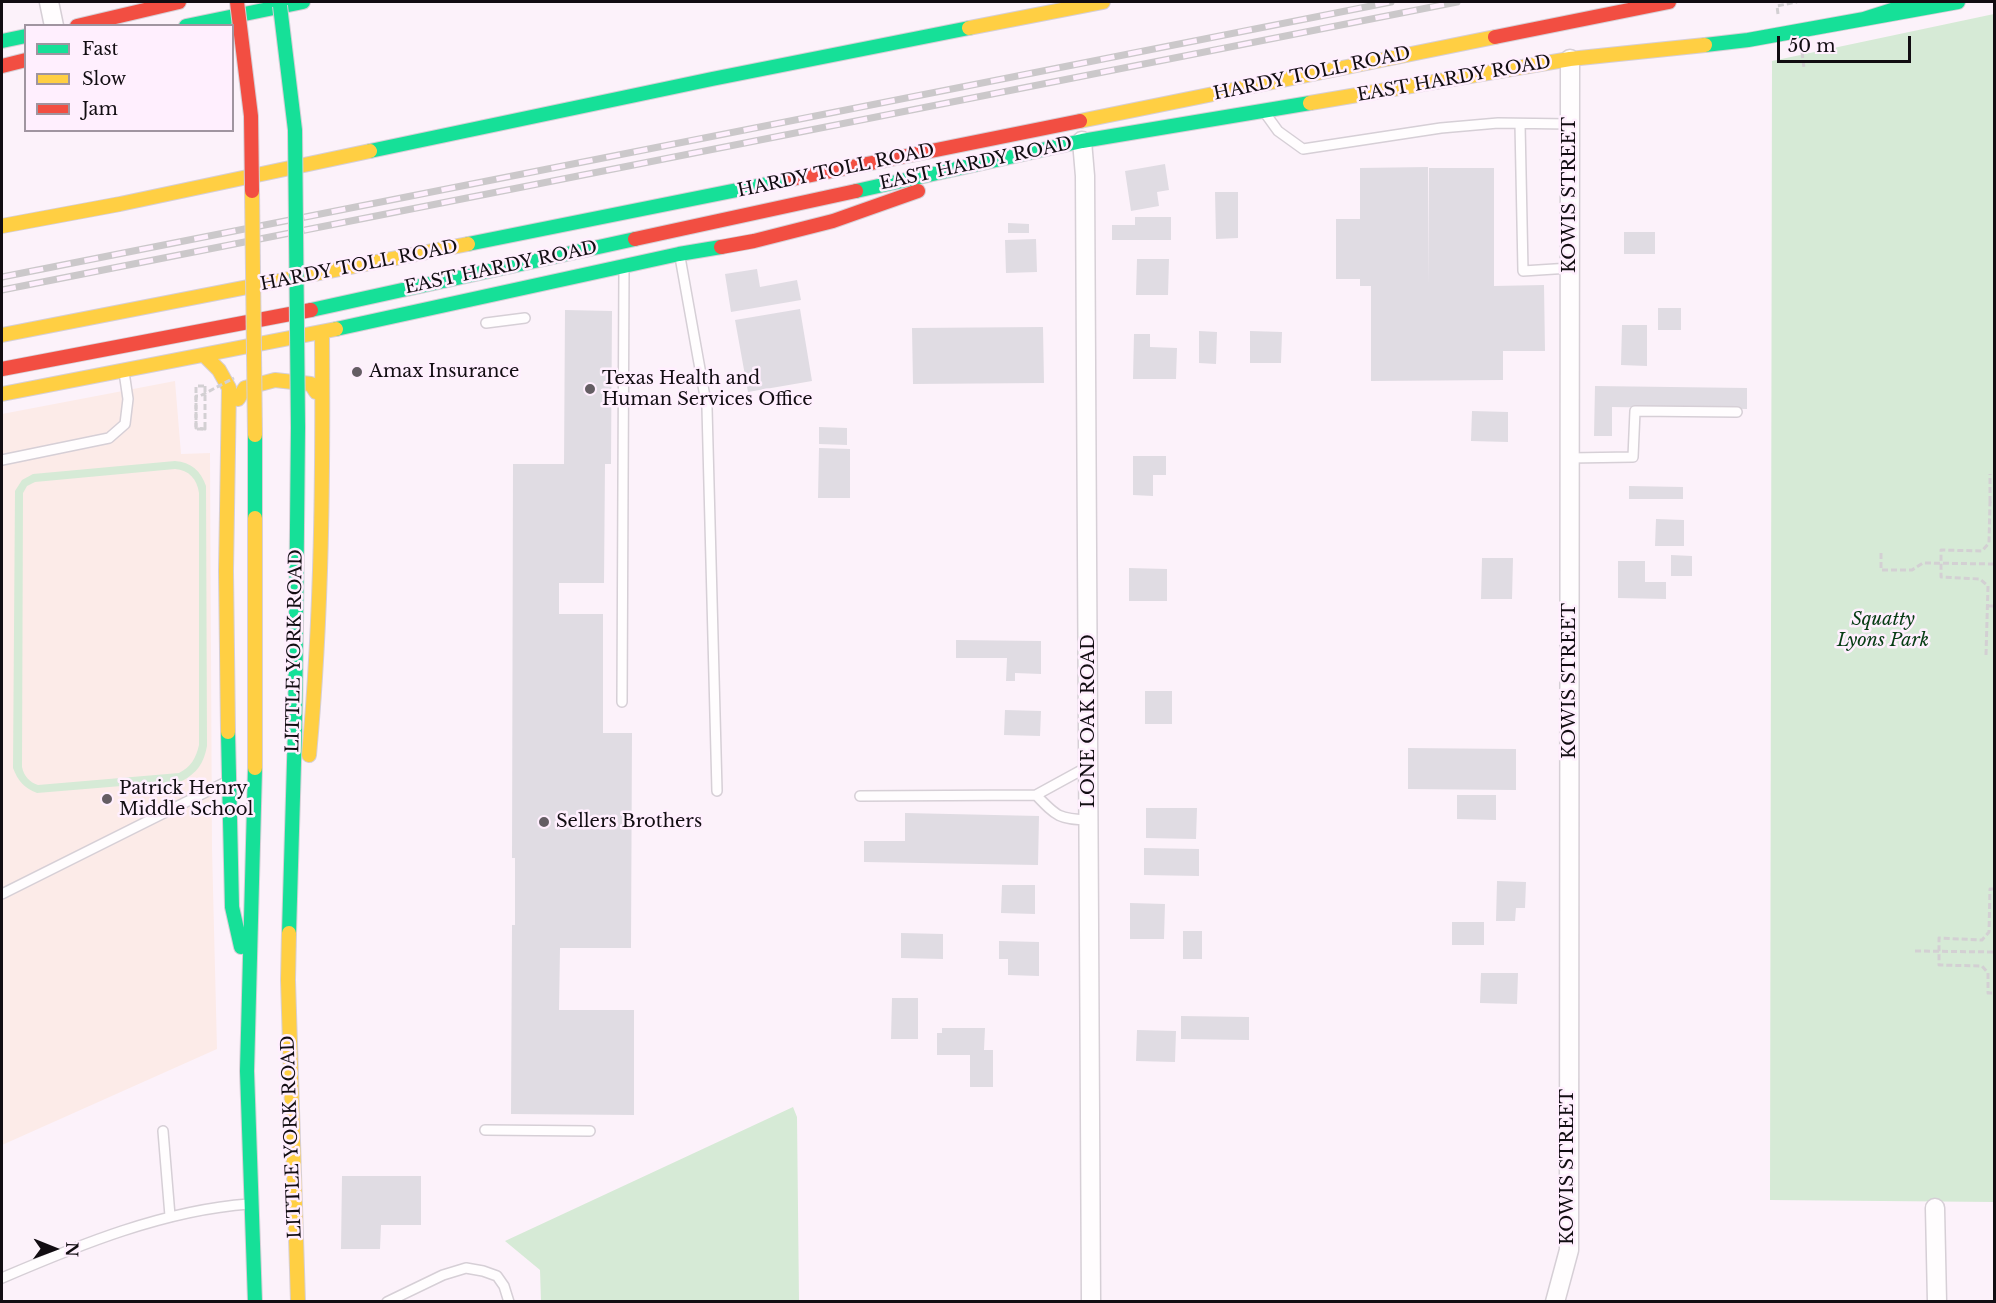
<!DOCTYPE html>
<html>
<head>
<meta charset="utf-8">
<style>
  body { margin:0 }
  #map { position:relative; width:1996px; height:1303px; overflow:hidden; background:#fcf2fa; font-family:"Libre Baskerville",serif }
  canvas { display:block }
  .frame { position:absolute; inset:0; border:3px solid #120d12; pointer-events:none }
  .legend { position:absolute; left:24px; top:24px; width:210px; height:108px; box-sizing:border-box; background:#ffeffe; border:2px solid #a095a0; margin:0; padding:8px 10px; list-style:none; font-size:18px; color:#120d12 }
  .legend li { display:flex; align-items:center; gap:12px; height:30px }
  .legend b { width:30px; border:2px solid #a095a0 }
  .north { position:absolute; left:24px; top:1219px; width:60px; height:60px; -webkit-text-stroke:4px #ffeffe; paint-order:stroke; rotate:91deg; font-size:16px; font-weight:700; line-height:24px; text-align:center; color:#120d12 }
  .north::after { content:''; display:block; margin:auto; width:21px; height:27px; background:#120d12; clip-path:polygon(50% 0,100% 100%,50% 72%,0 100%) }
  .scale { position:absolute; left:1777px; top:36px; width:134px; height:27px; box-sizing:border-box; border:3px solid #120d12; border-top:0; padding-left:8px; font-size:18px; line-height:21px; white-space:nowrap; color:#120d12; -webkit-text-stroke:4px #ffeffe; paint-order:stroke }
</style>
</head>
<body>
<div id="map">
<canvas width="1996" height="1303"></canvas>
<div class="frame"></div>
<ul class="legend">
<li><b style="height:8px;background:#16e098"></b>Fast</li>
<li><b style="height:8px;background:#ffcf43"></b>Slow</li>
<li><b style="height:8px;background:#f24e42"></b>Jam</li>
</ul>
<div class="north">N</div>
<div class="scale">50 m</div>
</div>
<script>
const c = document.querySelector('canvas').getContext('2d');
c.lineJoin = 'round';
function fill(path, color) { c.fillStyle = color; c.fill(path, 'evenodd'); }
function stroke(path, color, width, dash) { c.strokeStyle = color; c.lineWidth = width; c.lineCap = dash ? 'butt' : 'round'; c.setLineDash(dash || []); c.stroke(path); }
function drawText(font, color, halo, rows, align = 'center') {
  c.font = font + ' "Libre Baskerville",serif'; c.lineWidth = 5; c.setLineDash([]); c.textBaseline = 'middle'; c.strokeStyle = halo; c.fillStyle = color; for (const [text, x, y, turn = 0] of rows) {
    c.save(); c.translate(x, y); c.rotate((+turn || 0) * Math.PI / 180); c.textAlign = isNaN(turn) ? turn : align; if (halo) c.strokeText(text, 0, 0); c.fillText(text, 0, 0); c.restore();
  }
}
fill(new Path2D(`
  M175,381L181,454L210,453L212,849L217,1049L2,1145V414Z`), '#fcebe8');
fill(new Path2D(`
  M1994,14V1202L1770,1200L1772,61Z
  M175,461C191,462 201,471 206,486L207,746C204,763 197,773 182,781L37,793C24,788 18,781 13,768L15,491L22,480L33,474ZM175,469C189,470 197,479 199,493V745C196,758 191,767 179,773L38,785C29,782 24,776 22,767L23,493L27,486L35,482Z
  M793,1107L797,1117L799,1301H541L540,1270L505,1241Z`), '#d6ead6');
fill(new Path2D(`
  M1165,164L1169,190L1157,192L1159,206L1131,211L1125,171Z
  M1428,167V286L1429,168H1494V286L1544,285L1545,351H1503V380L1371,381V286H1360V279H1336V219H1360V168Z
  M1215,192H1238V238L1216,239Z
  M1135,217H1171V240H1112V225H1135Z
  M1008,223L1029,224V233H1008Z
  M1624,232H1655V254H1624Z
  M1036,239L1037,272L1006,273L1005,240Z
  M1137,259H1169L1168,295H1136Z
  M757,269L760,287L797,280L801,300L731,312L725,274Z
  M1658,308H1681V330H1658Z
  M800,309L812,381L748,392L735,320Z
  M565,310L612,311L611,464H605L604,583H559V614H603V733H632L631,948H560L559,1010H634V1115L511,1114L512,925H515V858H512L513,464H564Z
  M1622,325H1647V366L1621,365Z
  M1043,327L1044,383L913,384L912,328Z
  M1199,331L1217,332L1216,364L1199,363Z
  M1250,331L1282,332L1281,363H1250Z
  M1134,334H1150V347L1177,348L1176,379H1133Z
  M1595,386L1747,388V409L1612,407V436H1594Z
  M1472,411L1508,412V442L1471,441Z
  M819,427L847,428V445L819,444Z
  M819,448L850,449V498H818Z
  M1133,456H1166V475H1153V496L1133,495Z
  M1629,486L1683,487V499H1629Z
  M1656,519L1684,520V546H1655Z
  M1671,555L1692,556V576H1671Z
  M1482,558H1513L1512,599H1481Z
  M1618,561H1645V582H1666V599L1618,598Z
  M1129,568L1167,569V601H1129Z
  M956,640L1041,641V674L1015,673V681H1006L1007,658H956Z
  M1145,691H1172V724H1145Z
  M1005,710L1041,711L1040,736L1004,735Z
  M1408,748L1516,749V790L1408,789Z
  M1457,795H1496V820L1457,819Z
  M1146,808H1197L1196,839L1146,838Z
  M905,813L1039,816L1038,865L864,862V841H905Z
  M1144,848L1199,849V876L1144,875Z
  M1497,881L1526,882L1525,908H1516L1515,921H1496Z
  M1002,885H1035V914L1001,913Z
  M1130,903L1165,904L1164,939H1130Z
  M1452,922H1484V945H1452Z
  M1183,931H1202V959H1183Z
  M901,933L943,934V959L901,958Z
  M999,941L1039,942V976L1008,975V959H999Z
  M1481,973H1518L1517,1004L1480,1003Z
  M892,998H918V1039H891Z
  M1181,1016L1249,1017V1040L1181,1039Z
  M942,1028H985L984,1050H993V1087H970V1055H937V1033H942Z
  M1137,1030L1176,1031L1175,1062L1136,1061Z
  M342,1176H421V1225H381L380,1249H341Z`), '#e0dce3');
const lane = new Path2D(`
  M1265,113L1278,131L1303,149L1441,128L1498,123L1570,124
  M1520,124L1523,271L1570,268
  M680,257L707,408L717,791
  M486,323L525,318
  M1570,458L1633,457L1635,411L1737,412
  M2,460L109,438L125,424L128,399L124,372
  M622,702L624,268
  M1036,795C1057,817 1059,819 1089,820
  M860,796L1036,795L1089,766
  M2,894L226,782
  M485,1130L590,1131
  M163,1131L170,1216
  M2,1278C79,1245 164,1210 249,1204
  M387,1302L443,1275L466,1268L483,1271L497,1276L504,1286L509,1302`);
const street = new Path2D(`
  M49,2L54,26
  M1082,141L1085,176L1091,1302
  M1935,1208L1937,1302
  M1555,1302L1569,1250L1570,59`);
const fast = new Path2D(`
  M1864,19L1917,2
  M186,26L303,2
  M2,41L26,36
  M1705,45L1748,40L1958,2
  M370,151L712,79L969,28
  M856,191L1082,141L1310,103
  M468,244L792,179
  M311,310L635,239
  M336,329L679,254L721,247
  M255,435V518
  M228,732L232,907L241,947
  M255,768L247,1071L255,1302
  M289,933L295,728L298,427`);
const slow = new Path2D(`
  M969,28L1103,2
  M1310,103L1570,59L1705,45
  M1080,121L1495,37
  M2,226L120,204L370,151
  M2,335L468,244
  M204,355L219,370L229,388L226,571L228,732
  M2,394L336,329
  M238,399L245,388L275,380L311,384L316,392
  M309,755C322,614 323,473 322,332
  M255,768V518
  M289,933L288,980L298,1302`);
const jam = new Path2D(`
  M77,26L179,2
  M1495,37L1669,2
  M2,66L26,60
  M792,179L1080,121
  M635,239L856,191
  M721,247L754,241L833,221L918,191
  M2,369L311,310`);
stroke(lane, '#d6cfd6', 12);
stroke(street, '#d6cfd6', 21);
stroke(fast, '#d6cfd6', 16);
stroke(slow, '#d6cfd6', 16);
stroke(jam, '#d6cfd6', 16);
stroke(new Path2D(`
  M1778,14L1777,6L1797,2
  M1802,52L1804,68
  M204,386H196V428L205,429V427
  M1990,502V474
  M1881,553V570H1912L1923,563L1994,564
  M1987,606H1994
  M1986,655L1988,586L1980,579L1941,577V550L1982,551L1989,543L1990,502L1994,500
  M1994,889H1990L1989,932L1982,940L1939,938V965L1982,966L1988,973V993H1994
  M1915,951L1994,952`), '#d3d0d3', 3, [6, 3]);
stroke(lane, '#fffdfe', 9);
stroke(street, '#fffdfe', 18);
stroke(fast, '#16e098', 14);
stroke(slow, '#ffcf43', 14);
stroke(jam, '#f24e42', 14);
const rail = new Path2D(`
  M2,277L1391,2
  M2,290L1457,2`);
stroke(rail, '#cbc8ca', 7);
stroke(rail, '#ffeffe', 4.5, [14]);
const fastBridge = new Path2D(`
  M280,6L295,130L298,427`);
const slowBridge = new Path2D(`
  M252,191L255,435`);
const jamBridge = new Path2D(`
  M237,2L251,116L252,191`);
stroke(fastBridge, '#d6cfd6', 16, []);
stroke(slowBridge, '#d6cfd6', 16, []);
stroke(jamBridge, '#d6cfd6', 16, []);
stroke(new Path2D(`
  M205,386V429H196V396H200L234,378`), '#d3d0d3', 3, [6, 3]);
stroke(fastBridge, '#16e098', 14);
stroke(slowBridge, '#ffcf43', 14);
stroke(jamBridge, '#f24e42', 14);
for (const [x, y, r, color] of [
  [357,372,6,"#645d63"],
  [590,389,6,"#645d63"],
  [107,799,6,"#645d63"],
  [544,822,6,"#645d63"]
]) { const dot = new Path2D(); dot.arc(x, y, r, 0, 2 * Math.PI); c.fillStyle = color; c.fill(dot); stroke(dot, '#ffeffe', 2); }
drawText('18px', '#120d12', '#ffeffe', [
  ["HARDY TOLL ROAD",1312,74,-12],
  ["EAST HARDY ROAD",1454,79,-10],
  ["EAST HARDY ROAD",976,164,-12],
  ["HARDY TOLL ROAD",836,171,-12],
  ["KOWIS STREET",1570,195,-90],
  ["HARDY TOLL ROAD",359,266,-11],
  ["EAST HARDY ROAD",501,268,-12],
  ["LITTLE YORK ROAD",295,651,-89],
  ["KOWIS STREET",1570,681,-90],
  ["LONE OAK ROAD",1089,721,-90],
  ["LITTLE YORK ROAD",292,1137,-92],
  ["KOWIS STREET",1568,1167,-90]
]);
drawText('18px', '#120d12', '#ffeffe', [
  ["Amax Insurance",369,372],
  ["Texas Health and",602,379],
  ["Human Services Office",602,400],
  ["Patrick Henry",119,789],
  ["Middle School",119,810],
  ["Sellers Brothers",556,822]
], 'left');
drawText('italic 18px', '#063c13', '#ffeffe', [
  ["Squatty",1883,620],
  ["Lyons Park",1883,641]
]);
</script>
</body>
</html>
